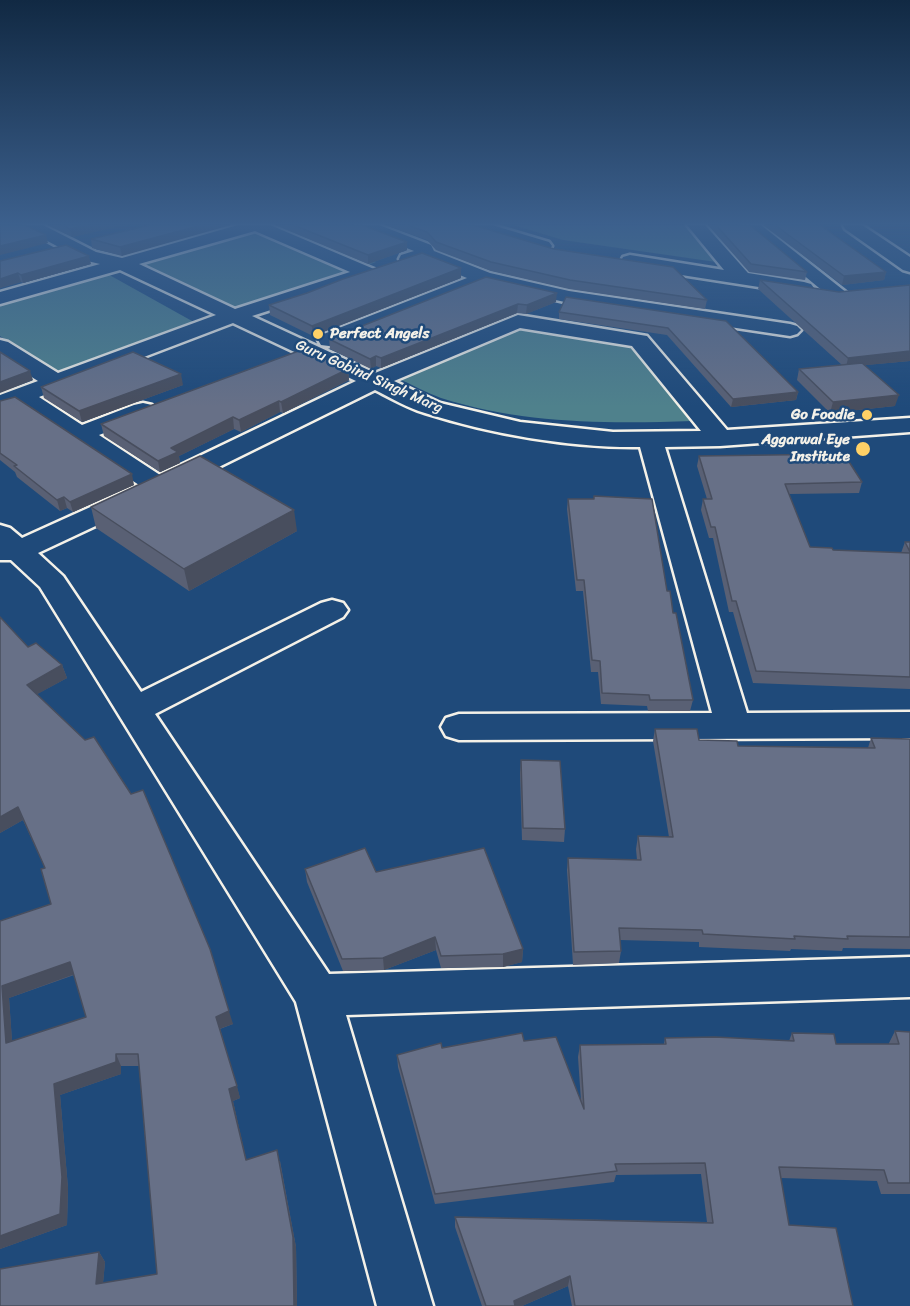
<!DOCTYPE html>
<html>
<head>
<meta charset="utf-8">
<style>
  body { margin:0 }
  canvas { display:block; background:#1f4a7a }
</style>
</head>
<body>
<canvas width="910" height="1306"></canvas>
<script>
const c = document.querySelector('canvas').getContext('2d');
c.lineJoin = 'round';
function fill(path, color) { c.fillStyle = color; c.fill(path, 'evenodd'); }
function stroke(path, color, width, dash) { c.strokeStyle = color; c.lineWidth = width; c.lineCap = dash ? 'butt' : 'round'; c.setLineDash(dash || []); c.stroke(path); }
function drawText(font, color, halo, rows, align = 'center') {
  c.font = font + ' Sriracha,sans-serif'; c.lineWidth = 5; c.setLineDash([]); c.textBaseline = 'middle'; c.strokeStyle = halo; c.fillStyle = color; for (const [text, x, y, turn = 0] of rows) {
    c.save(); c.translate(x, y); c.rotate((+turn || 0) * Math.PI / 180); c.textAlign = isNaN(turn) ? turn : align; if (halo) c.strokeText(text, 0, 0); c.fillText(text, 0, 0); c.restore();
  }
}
fill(new Path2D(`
  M247,225H280L376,262L233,316L121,263Z
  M513,225H690L730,264L563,240Z
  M104,272L201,326L56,375L0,336V302Z
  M523,325L624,339L692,421C609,424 522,424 441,398C427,393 413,385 399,379Z`), '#4f818c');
const minor = new Path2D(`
  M23,225H43L96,252L122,258L238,225H270L374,269L377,273L374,277L252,316L375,373L518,315L647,336L727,430L910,418V432L720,446L665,447L747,713L910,712V738L459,740L446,736L441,727L446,718L459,714L712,713L640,447C571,448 491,434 425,413C408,408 391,398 375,390L168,492L38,553L63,576L141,692L321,603L332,600L343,603L348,610L343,617L155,714L329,974L910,957V997L346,1015L433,1306H377L296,1002L40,587L11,560H0V525L10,528L22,538L139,485L18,404L0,410V395L38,381L0,357V340L8,342L58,373L216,315L120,270L0,304V292L100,264L83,260L25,229ZM255,231L350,272L235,309L139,264ZM233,323L356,381L160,475L99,435L152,415L155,410L152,405L143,403L134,405L82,425L39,397ZM520,328L632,346L701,431L613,432L520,422L440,403L394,381Z
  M357,225H379L431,245L434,251L490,273L569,291L790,324L797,326L801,330L797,334L790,336L569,303L486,284L337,345L329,346L321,345L318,340L321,335L467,278L423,260L408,265L401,263L399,259L401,255L414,251L359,229Z
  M466,225H492L549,242L552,246L549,250L543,251L469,229Z
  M687,225H705L748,273L804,282L811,284L814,288L811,292L804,294L630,267L623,265L621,261L623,257L630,255L724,270Z
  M743,225H761L847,293L844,297H830Z
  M843,225H862L910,257V272L903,270L845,229Z`);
stroke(minor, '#f4f1e8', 5);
fill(minor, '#1f4a7a');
fill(new Path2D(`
  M47,225H124L72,237Z
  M150,225L122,256L92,248L91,239Z
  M275,225H362L407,250L368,264Z
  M385,225H473L707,300L705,309L569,289L491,271L436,250L427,240Z
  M708,225H750L807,272L805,280L749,272Z
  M763,225H821V226L886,272L884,280L842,285Z
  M0,261L91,264L23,283L21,282L0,288Z
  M486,277L556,302L526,314L517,313L381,368L376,366L371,369L330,349L329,339Z
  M461,278L313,336L270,315L269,305Z
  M760,280L839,292L910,285V361L865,365L895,406L830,413L797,380L799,369L842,365L758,289Z
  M559,312L726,321L798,392L796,400L731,407L667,335L559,319Z
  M348,369L349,380L283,413L280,412L241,432L234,429L179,456L180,463L160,472L104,436L101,424Z
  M183,385L82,422L44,398L41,387Z
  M0,401L134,485L73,512L67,508L60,511L17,477L15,472L0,460Z
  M699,456L862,482L859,493L789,494L810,547L833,550L901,553L905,542H910V689L753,683L733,612H729L713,538H709L701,510L703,499H707L697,466Z
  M568,499L667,591L693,700L690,711H648L647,706L601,704L598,672H591L583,591H576L567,509Z
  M91,507L297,531L189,591L96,528Z
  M0,617L28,647L62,665L67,678L37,694L233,1024L220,1029L240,1098L233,1101L246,1160L280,1161L296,1247L297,1306H0L99,1252L105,1262L103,1283L157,1274L139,1066H121V1074L60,1095L68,1188L67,1225L0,1249V921L51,904L45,868L23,820L0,833ZM74,975L86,1017L12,1042L9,998Z
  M655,729L699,740L738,746L868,748L871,738L910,739V949L843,948L842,951L791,949L790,951L699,947V942L620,940L621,951L619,963L573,965L567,870L568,858L637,860L636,849L638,836L669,837L653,741Z
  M521,760L565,829L564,842L522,840L520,773Z
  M305,869L376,872L523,949L522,962L503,967L441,968L436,950L384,970L343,971L307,882Z
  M895,1031L910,1032V1194H881L877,1181L781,1178L789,1225L853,1306H572L568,1286L522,1306H482L455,1227V1217L707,1222L701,1174L616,1175L614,1182L435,1204L398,1067L397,1055L442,1048L524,1041L581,1101L578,1057L580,1045L664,1044L665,1038L789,1041L792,1033L836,1044H889V1043Z`), '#596074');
fill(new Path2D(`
  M87,225H124L72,237L70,229Z
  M202,225H231L122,256L120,247Z
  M46,235L48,243L0,255V246Z
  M407,242V250L368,264V255Z
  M89,256L91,264L23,283L21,275Z
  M461,268V278L313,336L312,326Z
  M886,272L884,280L842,285L844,276Z
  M18,273L21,282L0,288V279Z
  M557,293L556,302L526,314L527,305Z
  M518,304L517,313L381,368V358Z
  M910,351V361L846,367L848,358Z
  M376,356V366L371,369L370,359Z
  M348,369L349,380L283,413L281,402Z
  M30,371L33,380L0,393V382Z
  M181,374L183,385L82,422L79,411Z
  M798,392L796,400L731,407L733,399Z
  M899,395L895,406L830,413L833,402Z
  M279,401L280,412L241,432L239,420Z
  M233,417L234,429L179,456L180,463L160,472L158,461L171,448Z
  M132,474L134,485L73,512L70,502Z
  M64,497L67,508L60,511L57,500Z
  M294,510L297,531L189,591L184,569Z
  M62,665L67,678L32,697L27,685Z
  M18,807L23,820L0,833V817Z
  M435,937L436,950L384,970L383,958Z
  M523,949L522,962L503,967V954Z
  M70,962L75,974L9,998L13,1055L6,1043L2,986Z
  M229,1011L233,1024L219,1029L216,1017Z
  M116,1054L121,1066V1074L60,1095L68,1188L67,1225L0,1249V1236L54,1084Z
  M237,1086L240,1098L233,1101L249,1171L229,1089Z
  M277,1150L296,1247L297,1306H294Z
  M99,1252L105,1262L102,1294L96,1284Z
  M570,1276L568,1286L522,1306H513L514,1301Z`), '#484e5e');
const building = new Path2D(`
  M0,225H25L46,235L0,246Z
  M62,225H87L70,229Z
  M150,225H202L120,247L91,239Z
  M293,225H362L407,242L368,255Z
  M407,225H473L554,249L673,267L707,300L570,280L491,262L436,242L427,232Z
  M716,225H750L807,272L751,264Z
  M775,225H820L886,272L844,276Z
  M66,245L89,256L21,275L18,273L0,279V261Z
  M422,253L461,268L312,326L269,305L307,293L343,279Z
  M486,277L557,293L527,305L518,304L381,358L376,356L370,359L329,339Z
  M760,280L839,292L910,285V351L848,358Z
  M566,297L726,321L798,392L733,399L668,328L559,312Z
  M304,349L348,369L281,402L279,401L239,420L233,417L171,448L178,452L158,461L101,424Z
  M0,352L30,371L0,382Z
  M133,352L181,374L79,411L41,387Z
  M862,363L899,395L833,402L799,369Z
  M15,397L132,474L70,502L64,497L57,500L14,466L17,465L0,453V401Z
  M844,454L862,482L785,484L810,547L832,548L833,550L910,553V677L756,671L736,601H732L715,527H711L703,499H712L699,456Z
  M200,456L294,510L184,569L91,507Z
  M594,496L652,499L667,591H670L673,613H676L693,700H650L649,695L602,693L600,661L592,660L584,580H577L568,499H594Z
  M905,542H910V552Z
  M0,617L28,647L36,643L62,665L27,685L85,740L94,737L131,794L143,790L210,949L229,1011L216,1017L237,1086L229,1089L246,1160L277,1150L293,1237L294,1306H0V1269L99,1252L96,1284L157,1274L138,1054H116V1062L54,1084L62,1177L60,1214L0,1236V921L51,904L41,869L45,868L18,807L0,817ZM70,962L86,1017L6,1043L2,986Z
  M655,729H697L699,740L737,741L738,746L875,748L871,738L910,739V937L847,936L848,939L794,936L795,939L703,934L702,930L619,928L621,951L574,952L568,858L641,860L638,836L673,837Z
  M521,760L560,761L565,829L523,828Z
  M365,848L376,872L484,848L523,949L503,954L441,956L435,937L383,958L342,959L305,869Z
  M895,1031L910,1032V1183H888L884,1170L779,1167L789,1225L836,1228L853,1306H575L570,1276L514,1301L515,1306H486L455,1217L713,1223L705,1163L615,1164L617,1171L435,1194L397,1055L441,1043L442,1048L522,1033L524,1041L556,1037L584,1109L580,1045L666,1044L665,1038L715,1037L794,1041L792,1033L834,1034L836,1044H899Z`);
fill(building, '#677087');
stroke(building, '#484e5e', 1.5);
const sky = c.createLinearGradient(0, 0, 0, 407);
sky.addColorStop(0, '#112943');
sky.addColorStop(0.55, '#3c608d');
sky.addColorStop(1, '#3c608d00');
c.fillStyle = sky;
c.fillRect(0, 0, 910, 407);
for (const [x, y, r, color] of [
  [318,334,6,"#ffd166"],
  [867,415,6,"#ffd166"],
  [863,449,8,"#ffd166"]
]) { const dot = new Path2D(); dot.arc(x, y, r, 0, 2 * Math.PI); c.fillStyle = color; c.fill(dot); stroke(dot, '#1f4a7a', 2); }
drawText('bold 15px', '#f4f1e8', '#1f4a7a', [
  ["Perfect Angels",330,334,"left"],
  ["Go Foodie",855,415],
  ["Aggarwal Eye",850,440],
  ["Institute",850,457]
], 'right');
drawText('15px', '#f4f1e8', '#1f4a7a', [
  ["Guru Gobind Singh Marg",369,377,24]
]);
</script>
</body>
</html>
